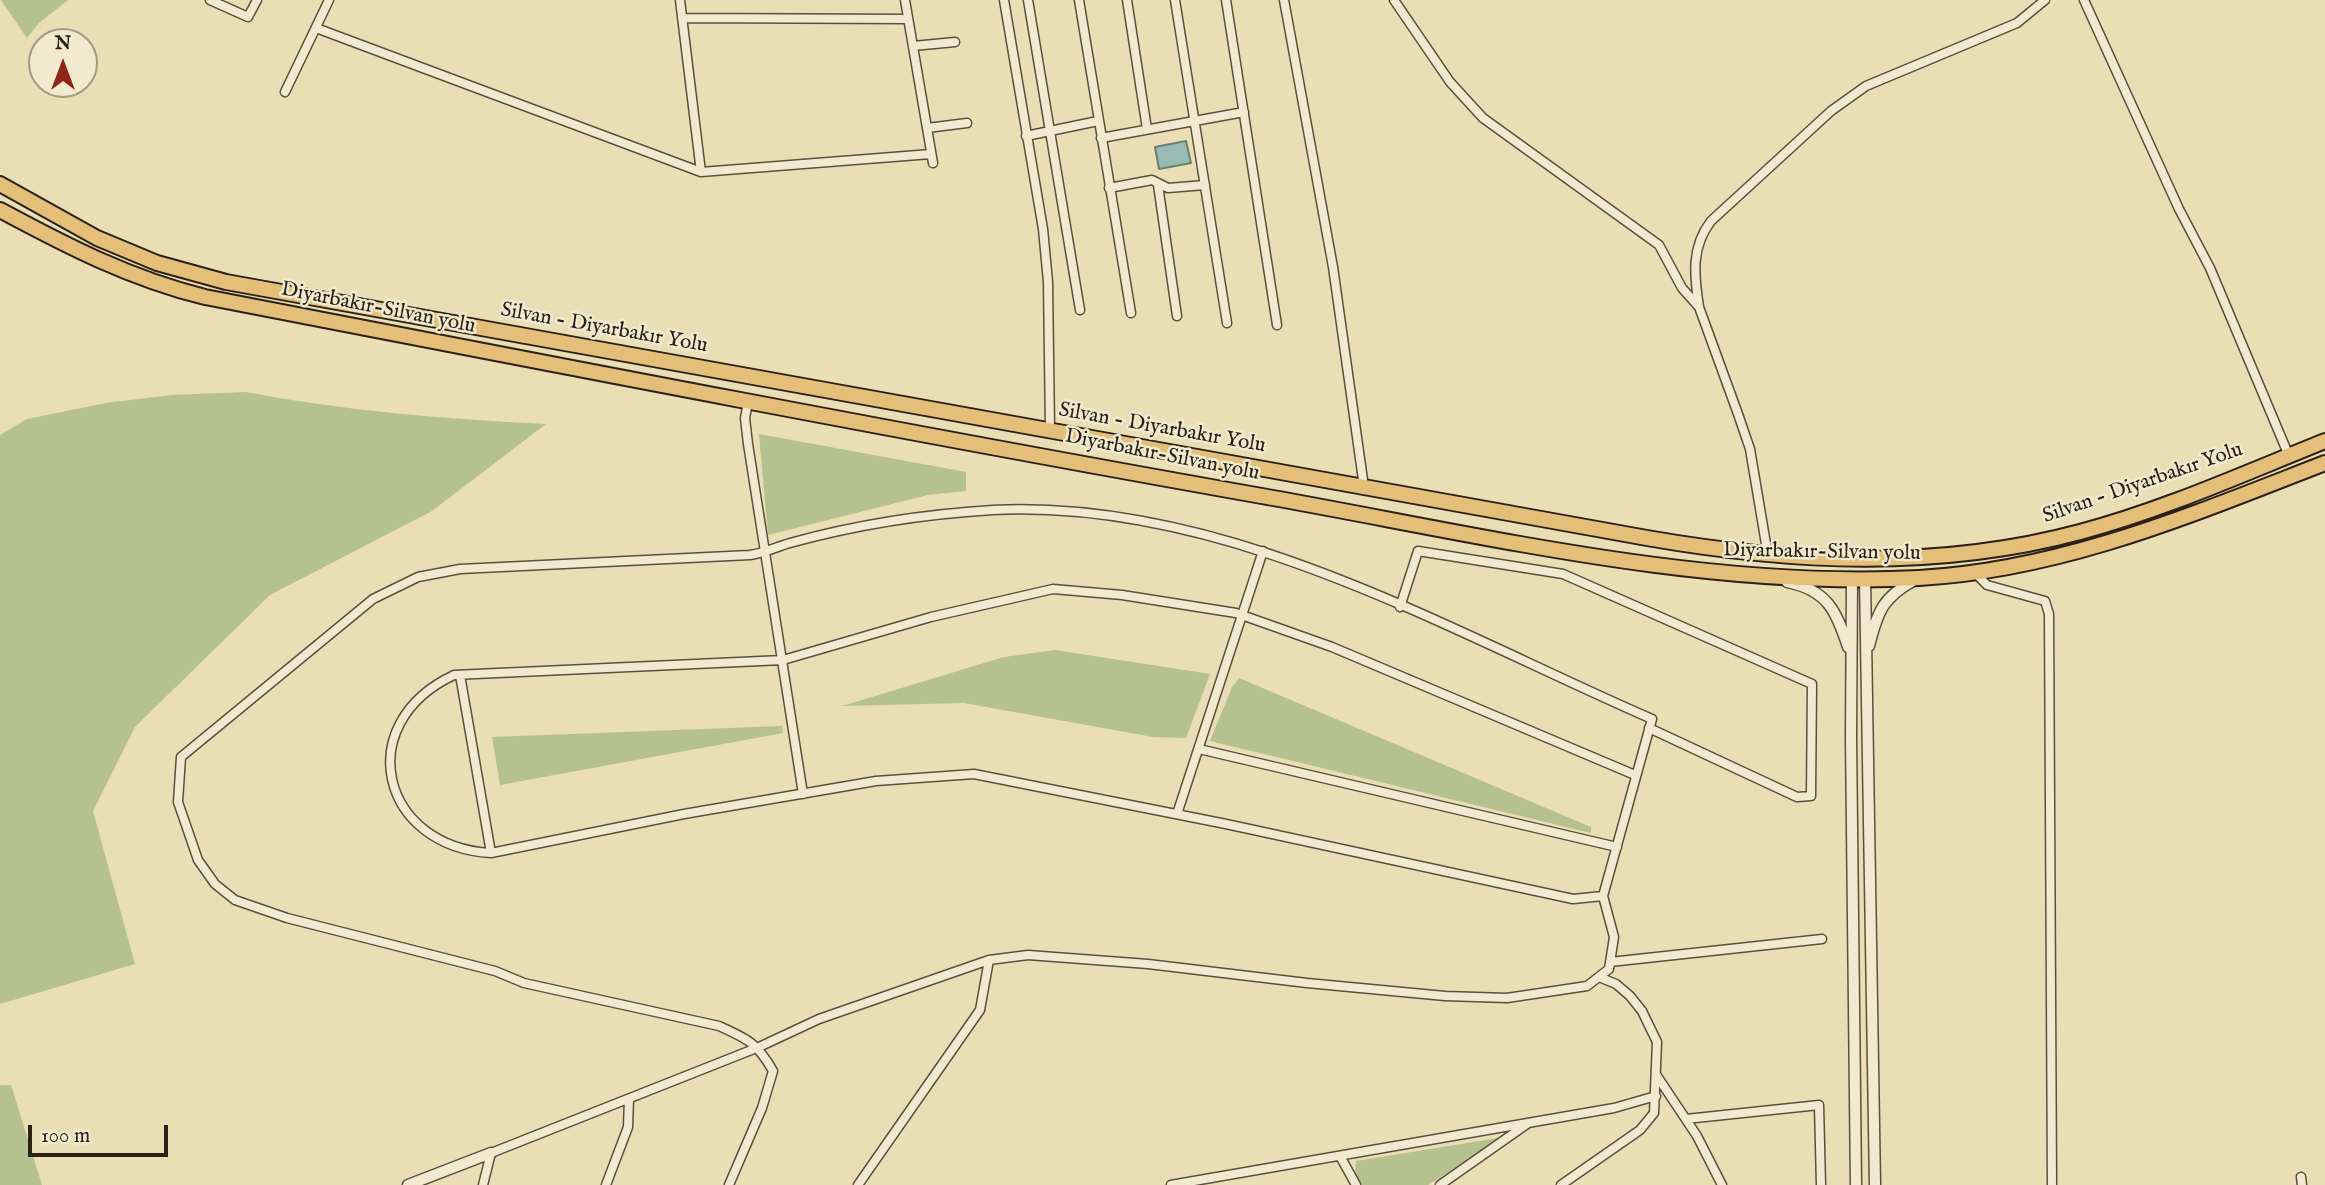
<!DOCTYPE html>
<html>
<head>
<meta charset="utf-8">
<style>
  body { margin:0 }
  #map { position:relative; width:2325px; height:1185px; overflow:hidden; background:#eadeb4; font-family:"IM FELL English",serif }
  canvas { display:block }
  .north { position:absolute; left:28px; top:28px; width:70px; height:70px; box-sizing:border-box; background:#f1eace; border:2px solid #a29a84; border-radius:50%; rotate:0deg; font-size:19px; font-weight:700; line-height:28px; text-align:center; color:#2b2116 }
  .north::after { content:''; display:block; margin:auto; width:24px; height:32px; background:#8f2418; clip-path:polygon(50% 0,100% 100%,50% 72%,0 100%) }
  .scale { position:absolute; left:28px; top:1125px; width:140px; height:32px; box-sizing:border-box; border:4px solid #2b2116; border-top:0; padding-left:9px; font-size:21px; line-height:24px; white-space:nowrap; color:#2b2116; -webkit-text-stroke:5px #f1eace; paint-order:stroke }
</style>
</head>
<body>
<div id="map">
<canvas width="2325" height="1185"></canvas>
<div class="north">N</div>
<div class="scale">100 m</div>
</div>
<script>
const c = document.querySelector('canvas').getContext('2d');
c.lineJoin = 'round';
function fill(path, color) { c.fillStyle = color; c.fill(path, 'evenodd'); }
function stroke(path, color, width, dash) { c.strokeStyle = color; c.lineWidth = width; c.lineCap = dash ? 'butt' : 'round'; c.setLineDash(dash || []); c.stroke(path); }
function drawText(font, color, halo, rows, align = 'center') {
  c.font = font + ' "IM FELL English",serif'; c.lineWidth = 5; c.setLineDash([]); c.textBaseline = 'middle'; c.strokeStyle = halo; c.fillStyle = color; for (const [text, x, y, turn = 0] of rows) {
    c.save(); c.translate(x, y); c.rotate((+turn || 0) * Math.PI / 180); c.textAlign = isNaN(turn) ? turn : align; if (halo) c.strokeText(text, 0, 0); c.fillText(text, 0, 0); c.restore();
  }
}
fill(new Path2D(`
  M1,0H68L39,23L27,38Z
  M246,392C346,411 444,419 546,424L432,511L270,595L135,727L93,811L135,964L0,1004V435L27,419L106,403L172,395Z
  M759,434L966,472V491L928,495L768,535Z
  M1055,650L1210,674L1186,738L1153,737L964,703L842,706L1004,657Z
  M1239,678L1591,827V833L1210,741L1232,687Z
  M782,726L783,733L500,785L492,737Z
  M0,1085H11L42,1185H0Z
  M1504,1137L1428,1185H1362L1355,1173L1356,1161Z`), '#b5c18e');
const water = new Path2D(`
  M1186,141L1191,163L1159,169L1155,147Z`);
fill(water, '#98bcb1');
stroke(water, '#6c7e73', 2);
const minor = new Path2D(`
  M210,0L248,17L257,0
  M680,0L701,172
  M905,0L933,163
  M1004,0L1043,229L1048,282L1050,430
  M1028,0L1080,310
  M1079,0L1131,313
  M1127,0L1147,129
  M1175,0L1227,323
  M1226,0L1277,325
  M1284,0L1333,267L1364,487
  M1394,0L1450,82L1483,118L1659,245L1682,288L1699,307L1738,414L1750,449L1768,556
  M2084,0L2179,209L2210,268L2289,456
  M682,18L908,19
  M316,28L701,172L931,154
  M913,46L955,42
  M285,92L329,0
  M927,128L967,123
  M1026,136L1098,121
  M1101,138L1244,112
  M1158,185L1177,316
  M1109,188L1152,180L1168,188L1205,185
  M1699,307C1694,275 1691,247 1711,221L1831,111L1866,86L2017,23L2045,0
  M748,402L745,418L748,444L803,794
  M1974,572L1987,585L2045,601L2049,614L2052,1185
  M1400,607L1418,551L1563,574L1812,684L1811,796L1797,797L1649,728
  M460,675L491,853
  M1199,749L1617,847
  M1177,814L1263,551
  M1603,896L1573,899L1226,824L974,774L876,781L684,814L491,853C381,847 350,724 454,675L783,660L931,617L1053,589L1122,595L1236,613L1332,647L1635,775
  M1610,962L1822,939
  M1657,1076L1697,1136L1722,1185
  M1686,1119L1819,1105L1821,1185
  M1340,1156L1356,1185
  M2301,1177L2302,1185
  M483,1185L491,1153L759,1047L819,1019L989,960L1028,955L1148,964L1307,983L1445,996L1507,998L1587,986L1609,969L1614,937L1603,896L1652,719C1445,629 1226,499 993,510C926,514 855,525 790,543C776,547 765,553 750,555L460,569L418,577L373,599L181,757L178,802L198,860L215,884L235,900L287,918L495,971L524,983L719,1026C748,1039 757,1043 773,1071L762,1108L729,1185
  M606,1185L628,1127L629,1099
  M858,1185L980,1010L989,960
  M1171,1185L1614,1108L1656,1096
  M1440,1185L1527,1124
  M1561,1185L1640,1130L1654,1113L1657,1042L1642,1011L1630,996L1616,984L1599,977`);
const tertiary = new Path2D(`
  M1852,578L1851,738L1856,1185
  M1865,578L1875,1185
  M1787,582C1827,590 1836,610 1848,647
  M1869,646C1878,610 1883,597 1916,579
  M408,1185L491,1153`);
const trunk = new Path2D(`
  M0,184L97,238L157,263L226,282L1647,538C1790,563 1939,570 2080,532C2163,510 2245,473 2325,441
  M0,210C67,246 131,279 205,297C561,366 917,435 1273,498C1486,536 1703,589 1919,578C2063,570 2193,514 2325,463`);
stroke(minor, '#5b503e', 11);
stroke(tertiary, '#5b503e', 13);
stroke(trunk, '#2b2116', 18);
stroke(minor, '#f1eace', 8);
stroke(tertiary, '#f1eace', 10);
stroke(trunk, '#e5bf7a', 14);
drawText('21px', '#2b2116', '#f1eace', [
  ["Diyarbakır-Silvan yolu",378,309,11],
  ["Silvan - Diyarbakır Yolu",604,329,10],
  ["Silvan - Diyarbakır Yolu",1162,429,10],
  ["Diyarbakır-Silvan yolu",1162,456,11],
  ["Silvan - Diyarbakır Yolu",2143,484,-19],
  ["Diyarbakır-Silvan yolu",1822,553,1]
]);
</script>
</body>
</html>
